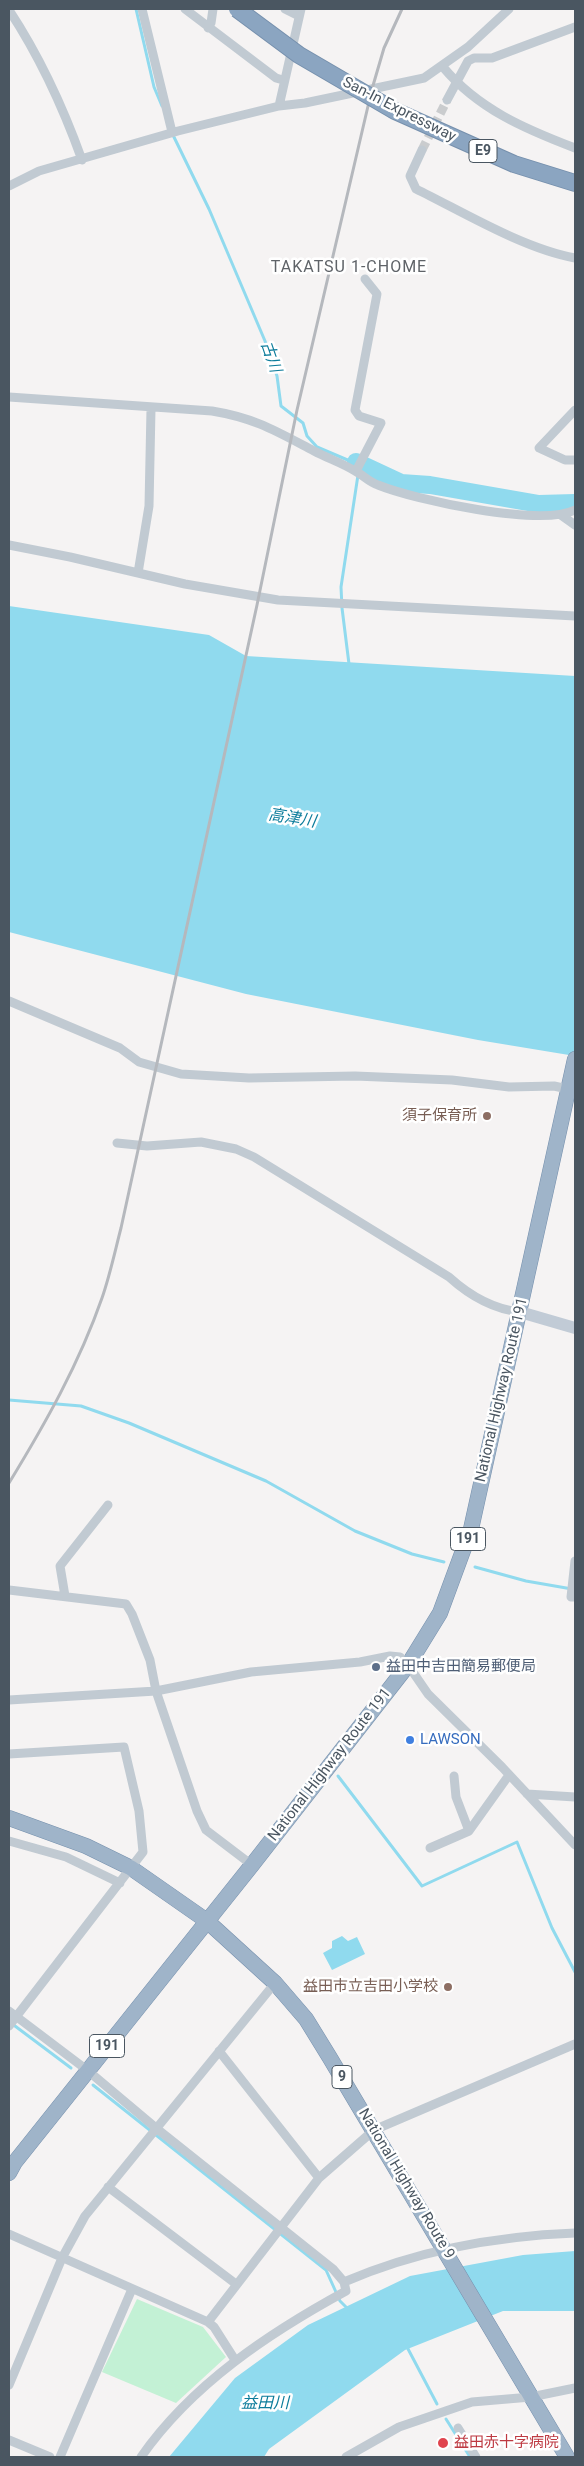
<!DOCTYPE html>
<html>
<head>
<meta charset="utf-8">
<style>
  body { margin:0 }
  #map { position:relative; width:584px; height:2466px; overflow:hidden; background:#f5f3f3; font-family:Roboto,sans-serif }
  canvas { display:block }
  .frame { position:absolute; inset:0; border:10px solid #4a5661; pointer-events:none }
</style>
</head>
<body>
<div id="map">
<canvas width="584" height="2466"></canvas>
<div class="frame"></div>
</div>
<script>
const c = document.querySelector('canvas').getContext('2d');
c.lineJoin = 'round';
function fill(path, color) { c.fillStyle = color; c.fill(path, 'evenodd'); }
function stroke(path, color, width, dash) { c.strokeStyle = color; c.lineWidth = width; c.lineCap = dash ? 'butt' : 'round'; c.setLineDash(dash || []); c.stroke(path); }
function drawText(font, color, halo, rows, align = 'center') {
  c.font = font + ' Roboto,"Noto Sans JP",sans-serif'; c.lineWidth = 5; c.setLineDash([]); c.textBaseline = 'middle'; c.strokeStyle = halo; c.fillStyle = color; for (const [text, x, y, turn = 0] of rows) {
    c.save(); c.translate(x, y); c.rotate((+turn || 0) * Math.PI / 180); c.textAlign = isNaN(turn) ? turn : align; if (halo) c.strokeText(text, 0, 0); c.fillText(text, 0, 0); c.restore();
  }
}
fill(new Path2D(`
  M137,2299L203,2327L226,2357L176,2403L102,2372Z`), '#c3f1d5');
fill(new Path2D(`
  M9,606L209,635L246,656L575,676V1056L478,1040L246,994L9,932Z
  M342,1936L348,1941L357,1937L365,1954L332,1970L323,1953L332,1948V1941Z
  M575,2251V2311H503L405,2350L269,2449L264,2457H169L235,2378L308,2325L410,2276L523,2255Z`), '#90daee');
stroke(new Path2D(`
  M136,9L154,87L162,106
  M172,133L209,209L265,341L277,376L281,406L303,423L307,436L317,447L357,464
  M349,664L342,608L341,587L358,475
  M9,1400L81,1406L129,1423L266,1481L355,1531L412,1554L444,1562
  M475,1567L526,1581L572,1589
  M338,1776L422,1886L517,1842L552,1928L575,1972
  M11,2023L71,2068
  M93,2085L326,2270L340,2301L348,2309
  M407,2347L437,2404
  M446,2419L470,2457`), '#90daee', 3);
stroke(new Path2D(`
  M356,462L401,483L430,485L539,504L575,503`), '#90daee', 18);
stroke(new Path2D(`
  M422,150L447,100`), '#caccce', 9, [9, 4.5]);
const trunk = new Path2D(`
  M9,1818L86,1846L131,1868L207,1921L275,1983L306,2019L330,2058L567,2457
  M9,2173L15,2162L252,1865L408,1665L440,1613L471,1529L575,1059`);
const motorway = new Path2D(`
  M395,111L514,164L575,183`);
stroke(trunk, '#7690ad', 16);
stroke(motorway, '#7690ad', 18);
stroke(new Path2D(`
  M142,9L172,132
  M185,9L276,78L283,80
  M285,9L299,16
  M9,10C40,57 63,107 82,160
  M208,28L211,23L213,9
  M443,67C478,109 525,129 575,148
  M447,100L468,61L474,58H492L575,27
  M279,106L301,9
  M422,150L410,176L416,189C463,212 524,249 575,258
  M9,186L39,171L178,131L279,106L305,103L424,78L468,47L509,9
  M9,397L212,411C255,418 276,431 314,451C327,458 342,463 355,471C363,475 369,482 378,485C415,500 540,527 575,510
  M575,410L539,448L565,460H575
  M356,471L381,423L359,416L355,410L377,294L365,279
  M561,515L575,525
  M9,545L70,557L185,584L278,600L575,616
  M138,573L149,506L151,409
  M9,1001L120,1048L139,1062L181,1074L249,1078L355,1076L452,1080L509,1087L554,1086L572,1090
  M117,1143L147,1146L201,1142L236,1149L254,1157L449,1277C470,1296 492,1309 520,1312
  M575,1561L571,1597H575
  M9,1590L126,1604L132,1614L150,1660L156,1691L197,1811L206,1830L252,1865
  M65,1596L60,1566L108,1505
  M9,1700L156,1691L251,1672L360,1662L390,1656L400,1657L408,1665L428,1694L502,1767L575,1845
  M9,1754L124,1747L139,1811L143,1852L9,2026
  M454,1776L456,1797L469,1831
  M527,1794L575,1797
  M9,1841L66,1857L120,1883
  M430,1848L469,1831L509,1775
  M9,2011L87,2070L156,2128L333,2269L344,2282L346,2291C269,2333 192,2384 141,2457
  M219,2051L319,2178
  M108,2187L236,2284
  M9,2234L208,2322L214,2327L235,2360
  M344,2282C416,2251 497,2236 575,2233
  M208,2322L319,2178L374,2130L575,2044
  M9,2385L62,2258L85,2216L275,1983
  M458,2428L476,2457
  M9,2440L50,2457
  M60,2457L132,2289
  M346,2457L399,2427L472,2402L531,2397L575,2388`), '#c1cad2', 9);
stroke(new Path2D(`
  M520,1312L575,1328`), '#c1cbd6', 12);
stroke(trunk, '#9fb4c9', 15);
stroke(motorway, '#8ba5c1', 16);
stroke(new Path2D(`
  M9,1483C45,1424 79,1364 102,1298C110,1275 115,1251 121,1228L257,605L297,410L372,89L384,48L402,9`), '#b5b8bd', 3);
const motorwayBridge = new Path2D(`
  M237,9L299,55L395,111`);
stroke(motorwayBridge, '#7690ad', 18, []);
stroke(motorwayBridge, '#8ba5c1', 16);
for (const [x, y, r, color] of [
  [487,1116,5,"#8d6e63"],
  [376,1667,5,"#5c6f8a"],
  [410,1740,5,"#3f7fe0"],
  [448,1987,5,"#8d6e63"],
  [443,2443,6,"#e0444e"]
]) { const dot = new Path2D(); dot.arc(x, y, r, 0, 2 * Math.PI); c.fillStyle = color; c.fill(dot); stroke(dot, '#fff', 2); }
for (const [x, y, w] of [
  [483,151,28],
  [468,1539,35],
  [107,2046,35],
  [342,2077,20]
]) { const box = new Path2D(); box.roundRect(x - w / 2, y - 11.5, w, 23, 4); c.fillStyle = '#fff'; c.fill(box); stroke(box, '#4a5661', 1); }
drawText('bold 14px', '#4a5661', null, [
  ["E9",483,151],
  ["191",468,1539],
  ["191",107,2046],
  ["9",342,2077]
]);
drawText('15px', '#4a5661', '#fff', [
  ["San-In Expressway",399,110,27],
  ["National Highway Route 191",502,1390,-77],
  ["National Highway Route 191",330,1765,-52],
  ["National Highway Route 9",406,2184,59]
]);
drawText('15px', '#785e54', '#fff', [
  ["須子保育所",477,1116],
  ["益田市立吉田小学校",438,1987]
], 'right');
drawText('15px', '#4e5e75', '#fff', [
  ["益田中吉田簡易郵便局",386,1667]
], 'left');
drawText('15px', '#366cbe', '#fff', [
  ["LAWSON",420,1740]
], 'left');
drawText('15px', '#be3a42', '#fff', [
  ["益田赤十字病院",454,2443]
], 'left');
c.letterSpacing = '1px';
drawText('16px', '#5f6368', '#fff', [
  ["TAKATSU 1-CHOME",349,268]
]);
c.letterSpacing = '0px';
drawText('italic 16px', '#0c7c9b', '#fff', [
  ["古川",270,357,71],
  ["高津川",292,819,9],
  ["益田川",265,2404]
]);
</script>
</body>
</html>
